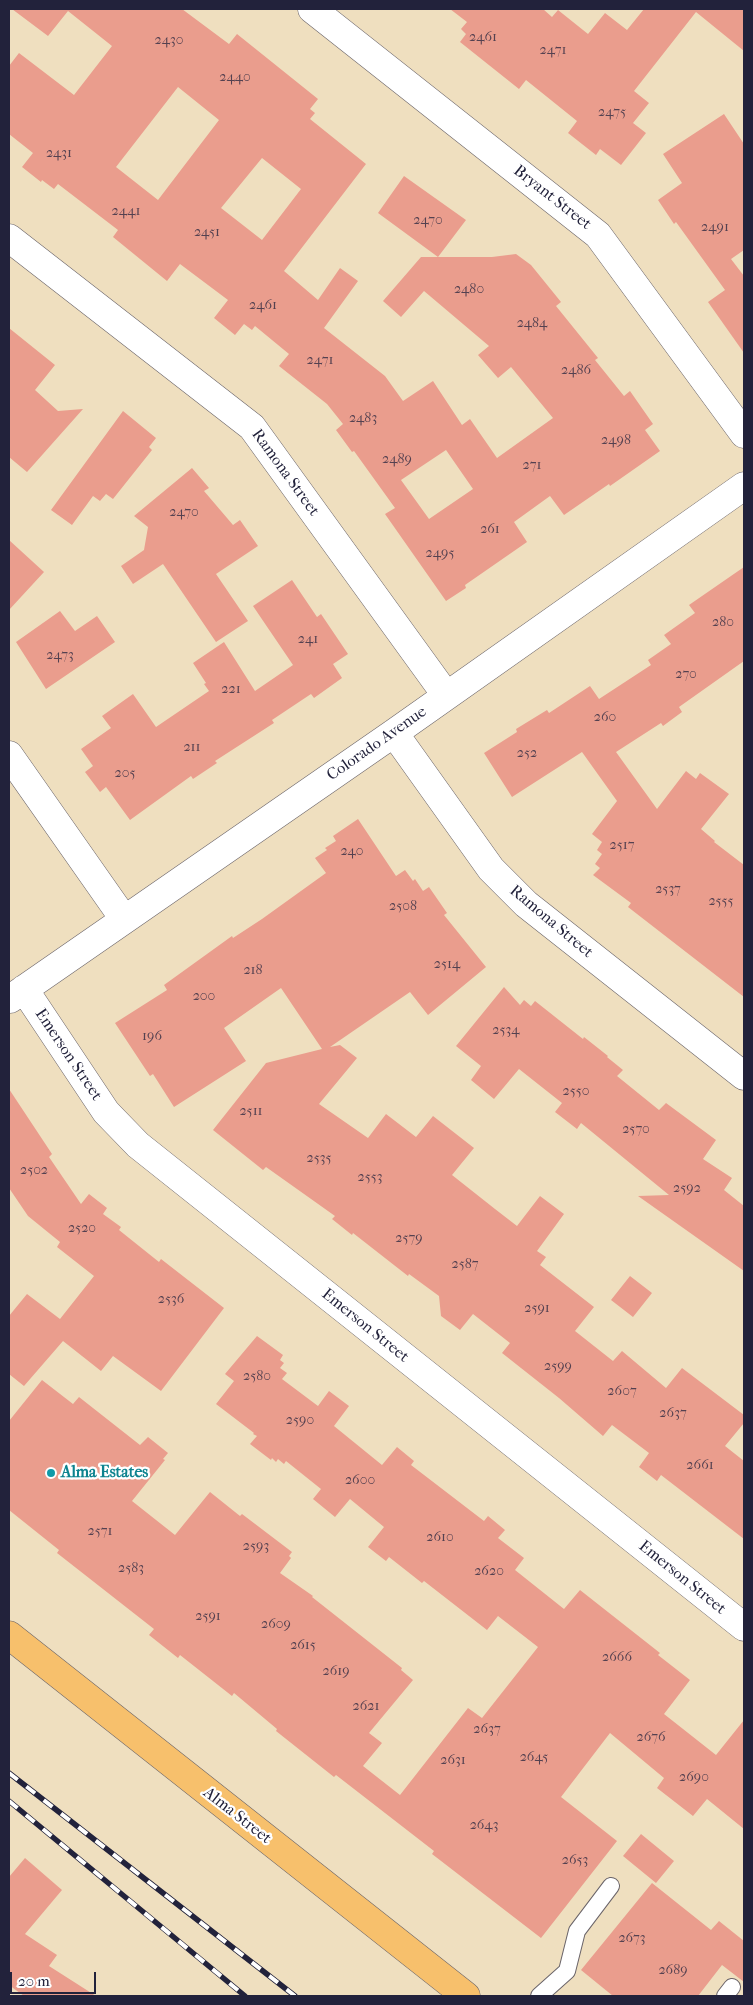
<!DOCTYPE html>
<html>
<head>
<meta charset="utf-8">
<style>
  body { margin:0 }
  #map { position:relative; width:753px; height:2005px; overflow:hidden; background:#efdfbf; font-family:"IM FELL French Canon",serif }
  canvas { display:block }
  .frame { position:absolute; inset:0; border:10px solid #22223b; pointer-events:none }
  .scale { position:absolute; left:10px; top:1972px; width:86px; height:22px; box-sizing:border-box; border:2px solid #22223b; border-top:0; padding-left:6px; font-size:15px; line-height:18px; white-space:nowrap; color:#22223b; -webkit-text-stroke:4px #fff; paint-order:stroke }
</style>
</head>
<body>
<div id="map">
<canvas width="753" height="2005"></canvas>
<div class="frame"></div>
<div class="scale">20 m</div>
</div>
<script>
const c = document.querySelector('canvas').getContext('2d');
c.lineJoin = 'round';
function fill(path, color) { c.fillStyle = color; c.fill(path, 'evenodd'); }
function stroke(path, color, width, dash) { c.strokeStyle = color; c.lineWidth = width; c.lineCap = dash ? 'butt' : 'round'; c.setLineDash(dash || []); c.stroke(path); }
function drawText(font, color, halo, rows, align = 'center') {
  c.font = font + ' "IM FELL French Canon",serif'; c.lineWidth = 4.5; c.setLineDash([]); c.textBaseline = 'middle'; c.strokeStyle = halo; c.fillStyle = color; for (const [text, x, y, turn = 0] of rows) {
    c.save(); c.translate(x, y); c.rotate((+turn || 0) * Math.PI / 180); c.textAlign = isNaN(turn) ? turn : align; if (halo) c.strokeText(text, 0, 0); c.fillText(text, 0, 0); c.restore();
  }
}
fill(new Path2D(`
  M12,9H182L229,44L237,34L318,99L310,109L315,113L310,119L366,164L284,271L318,300L340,268L358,281L324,328L385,376L403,401L433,381L462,425L470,419L497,458L553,418L511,367L498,378L478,355L489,346L424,291L401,317L383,301L421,257H492L516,254L531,265L561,302L556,306L598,358L595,360L624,396L630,391L653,424L645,430L660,451L610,486L609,484L564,515L550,496L514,522L527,542L465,585L466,588L446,601L385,514L395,508L354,451L352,452L336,430L343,424L327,404L279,366L289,354L255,326L252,330L244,324L235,335L214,318L228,300L180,264L167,281L113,237L118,230L58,184L54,189L42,180L41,182L22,167L33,153L9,134V66L19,53L74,95L112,46L68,11L48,36ZM178,87L219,120L158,200L116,167ZM262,158L301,189L262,240L221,208ZM446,450L473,489L429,519L401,480Z
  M450,9H543L552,17L558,10L588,34L605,13L627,30L644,9H744V51L696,12L634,91L649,103L633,123L646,133L621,165L600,149L596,155L568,133L577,121L526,80L519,89L460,42L466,34L461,29L467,22Z
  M724,114L744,144V250L731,259L744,276V353L708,302L725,290L676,222L674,224L658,200L682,183L663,154Z
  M404,176L466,220L438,257L378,213Z
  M9,328L55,365L35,390L58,411L83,409L27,472L9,457Z
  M123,411L156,438L149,447L152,450L113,499L106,494L100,501L93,496L72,525L51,510Z
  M192,468L209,488L204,491L233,525L240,520L258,546L216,574L248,621L216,642L163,564L133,584L121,566L144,550L148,527L134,516Z
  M9,540L44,572L9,610Z
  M744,567V661L679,707L682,712L663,726L661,723L616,752L657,809L686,771L696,779L700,773L729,794L701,829L715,841L714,842L744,865V997L628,907L631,903L593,875L600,868L595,864L602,854L597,850L602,842L592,834L617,801L582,752L512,797L484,753L517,732L516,729L547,710L549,713L590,686L599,699L651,665L648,660L671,644L664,635L695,613L689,605Z
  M292,580L317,617L321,614L348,654L333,664L342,678L314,698L311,694L272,720L274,723L215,761L217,763L193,779L191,776L130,820L106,787L100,792L85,772L93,766L81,749L111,728L102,716L133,694L156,727L209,691L204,684L206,683L193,663L224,642L255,691L293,665L253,606Z
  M60,611L75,631L97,616L115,642L46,689L16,642Z
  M358,819L396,876L405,870L413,881L415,879L423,891L429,887L447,913L444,915L486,967L428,1015L410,992L330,1047L340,1045L357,1058L319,1104L368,1138L386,1114L416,1137L433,1116L474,1148L452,1175L495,1209L517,1226L540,1196L564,1214L537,1251L546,1257L540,1265L594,1307L575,1331L613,1361L622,1351L666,1388L682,1368L744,1415V1423L725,1446L744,1461V1539L661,1475L657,1481L639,1467L649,1453L612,1425L603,1436L559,1398L502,1353L510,1343L473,1314L460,1330L441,1316L439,1296L409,1274L408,1276L353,1233L352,1235L332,1219L335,1216L266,1167L263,1170L213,1130L266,1063L322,1049L281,988L224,1028L246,1061L174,1107L153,1074L150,1076L115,1023L167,990L164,985L232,936L233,938L262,919L326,873L315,858L327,850L325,848L336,841L333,836Z
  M504,987L520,1005L524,1000L531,1006L535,1001L583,1039L584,1037L608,1056L607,1057L623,1070L617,1076L659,1110L666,1103L716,1140L703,1159L732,1178L724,1190L744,1206V1271L638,1196L669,1195L581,1123L577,1129L555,1112L562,1103L519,1069L494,1099L471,1080L481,1066L456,1046Z
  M9,1089L52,1154L49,1157L81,1204L89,1194L107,1208L103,1214L121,1227L119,1230L159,1262L161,1259L224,1308L161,1391L113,1356L101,1371L63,1341L24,1386L9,1374V1316L27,1294L60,1319L94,1276L57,1247L60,1242L28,1216L9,1188Z
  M630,1276L652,1293L633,1317L611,1300Z
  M257,1336L283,1355L280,1360L284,1363L280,1368L287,1373L282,1379L318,1406L329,1391L349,1406L334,1426L382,1465L397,1447L414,1461L411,1465L484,1521L488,1516L505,1530L498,1538L524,1558L515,1570L564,1609L580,1590L660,1653L658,1655L690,1680L664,1714L716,1755L744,1720V1829L707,1799L693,1816L657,1788L664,1778L610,1733L561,1797L617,1841L541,1938L432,1854L434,1851L336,1775L334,1777L276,1731L277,1729L234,1693L232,1696L180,1655L178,1658L149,1635L154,1629L57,1553L59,1550L9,1510V1421L42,1380L73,1404L79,1397L140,1445L148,1437L168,1453L163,1459L165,1460L132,1501L175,1535L210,1492L240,1516L242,1514L292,1552L289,1556L291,1558L280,1573L313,1596L312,1597L402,1668L401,1670L413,1680L369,1733L382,1743L363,1766L400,1795L468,1708L482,1718L538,1647L498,1616L487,1630L424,1581L422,1583L389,1557L386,1561L368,1547L384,1527L350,1499L335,1517L313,1499L321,1489L286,1461L284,1464L278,1459L276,1462L272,1458L271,1460L250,1444L257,1436L253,1434L254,1433L216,1404L234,1381L225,1374Z
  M641,1834L674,1861L656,1883L623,1856Z
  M25,1858L62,1890L25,1934L57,1955L49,1966L96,1996H24L9,1985V1877Z
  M652,1883L711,1930L719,1921L744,1941V1982L722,1965L698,1996H613L581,1970Z`), '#ea9d8d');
const lane = new Path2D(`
  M539,1996L567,1971L577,1931L611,1886
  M725,1996L732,1987`);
const street = new Path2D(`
  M312,9L598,235L744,434
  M9,238L252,427L446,695
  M394,733L491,869L526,904L744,1076
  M9,755L124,919
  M24,989L106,1112L138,1145L744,1627
  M10,999L394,733L744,486`);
const primary = new Path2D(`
  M9,1635L466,1996`);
stroke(lane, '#6a6469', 18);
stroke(street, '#6a6469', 29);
stroke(primary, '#6a6469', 29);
stroke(lane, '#fff', 16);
stroke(street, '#fff', 28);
stroke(primary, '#f7c06c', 28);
const rail = new Path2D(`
  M9,1773L295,1996
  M9,1801L245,1996`);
stroke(rail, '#22223b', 5.5);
stroke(rail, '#fff', 4, [11]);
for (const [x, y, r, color] of [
  [51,1473,5,"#0f9aa8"]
]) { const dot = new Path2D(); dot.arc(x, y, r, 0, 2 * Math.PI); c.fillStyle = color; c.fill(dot); stroke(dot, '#fff', 2); }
drawText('14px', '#544150', null, [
  ["2461",483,38],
  ["2430",169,41],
  ["2471",553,51],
  ["2440",235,78],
  ["2475",612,113],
  ["2431",59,154],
  ["2441",126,212],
  ["2470",428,221],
  ["2491",715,228],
  ["2451",207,233],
  ["2480",469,290],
  ["2461",263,306],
  ["2484",532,324],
  ["2471",320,361],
  ["2486",576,371],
  ["2483",363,419],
  ["2498",616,441],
  ["2489",397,460],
  ["271",532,466],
  ["2470",184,513],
  ["261",490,530],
  ["2495",440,554],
  ["280",723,623],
  ["241",308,640],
  ["2473",60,656],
  ["270",686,675],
  ["221",231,690],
  ["260",605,718],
  ["211",192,748],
  ["252",527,754],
  ["205",125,774],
  ["2517",622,846],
  ["240",352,852],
  ["2537",668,890],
  ["2555",721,902],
  ["2508",403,907],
  ["2514",447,965],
  ["218",253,971],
  ["200",204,997],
  ["2534",506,1031],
  ["196",152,1037],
  ["2550",576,1092],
  ["2511",251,1112],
  ["2570",636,1130],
  ["2535",319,1159],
  ["2502",34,1171],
  ["2553",370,1178],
  ["2592",687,1189],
  ["2520",82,1229],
  ["2579",409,1239],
  ["2587",465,1265],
  ["2536",171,1300],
  ["2591",537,1309],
  ["2599",558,1367],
  ["2580",257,1377],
  ["2607",622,1392],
  ["2637",673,1414],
  ["2590",300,1421],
  ["2661",700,1466],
  ["2600",360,1481],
  ["2571",100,1532],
  ["2610",440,1538],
  ["2593",256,1547],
  ["2583",131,1569],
  ["2620",489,1572],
  ["2591",208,1617],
  ["2609",276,1625],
  ["2615",303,1646],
  ["2666",617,1658],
  ["2619",336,1672],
  ["2621",366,1707],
  ["2637",487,1730],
  ["2676",651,1738],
  ["2645",534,1758],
  ["2631",453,1761],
  ["2690",694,1778],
  ["2643",484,1826],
  ["2653",575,1861],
  ["2673",632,1939],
  ["2689",673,1971]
]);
drawText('16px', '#22223b', '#fff', [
  ["Bryant Street",552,198,38],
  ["Ramona Street",285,473,54],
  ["Colorado Avenue",377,744,-35],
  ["Ramona Street",551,922,40],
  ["Emerson Street",68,1055,56],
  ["Emerson Street",365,1326,39],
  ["Emerson Street",682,1578,39],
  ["Alma Street",237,1816,38]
]);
drawText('bold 16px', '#0d838f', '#fff', [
  ["Alma Estates",61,1473]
], 'left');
</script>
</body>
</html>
